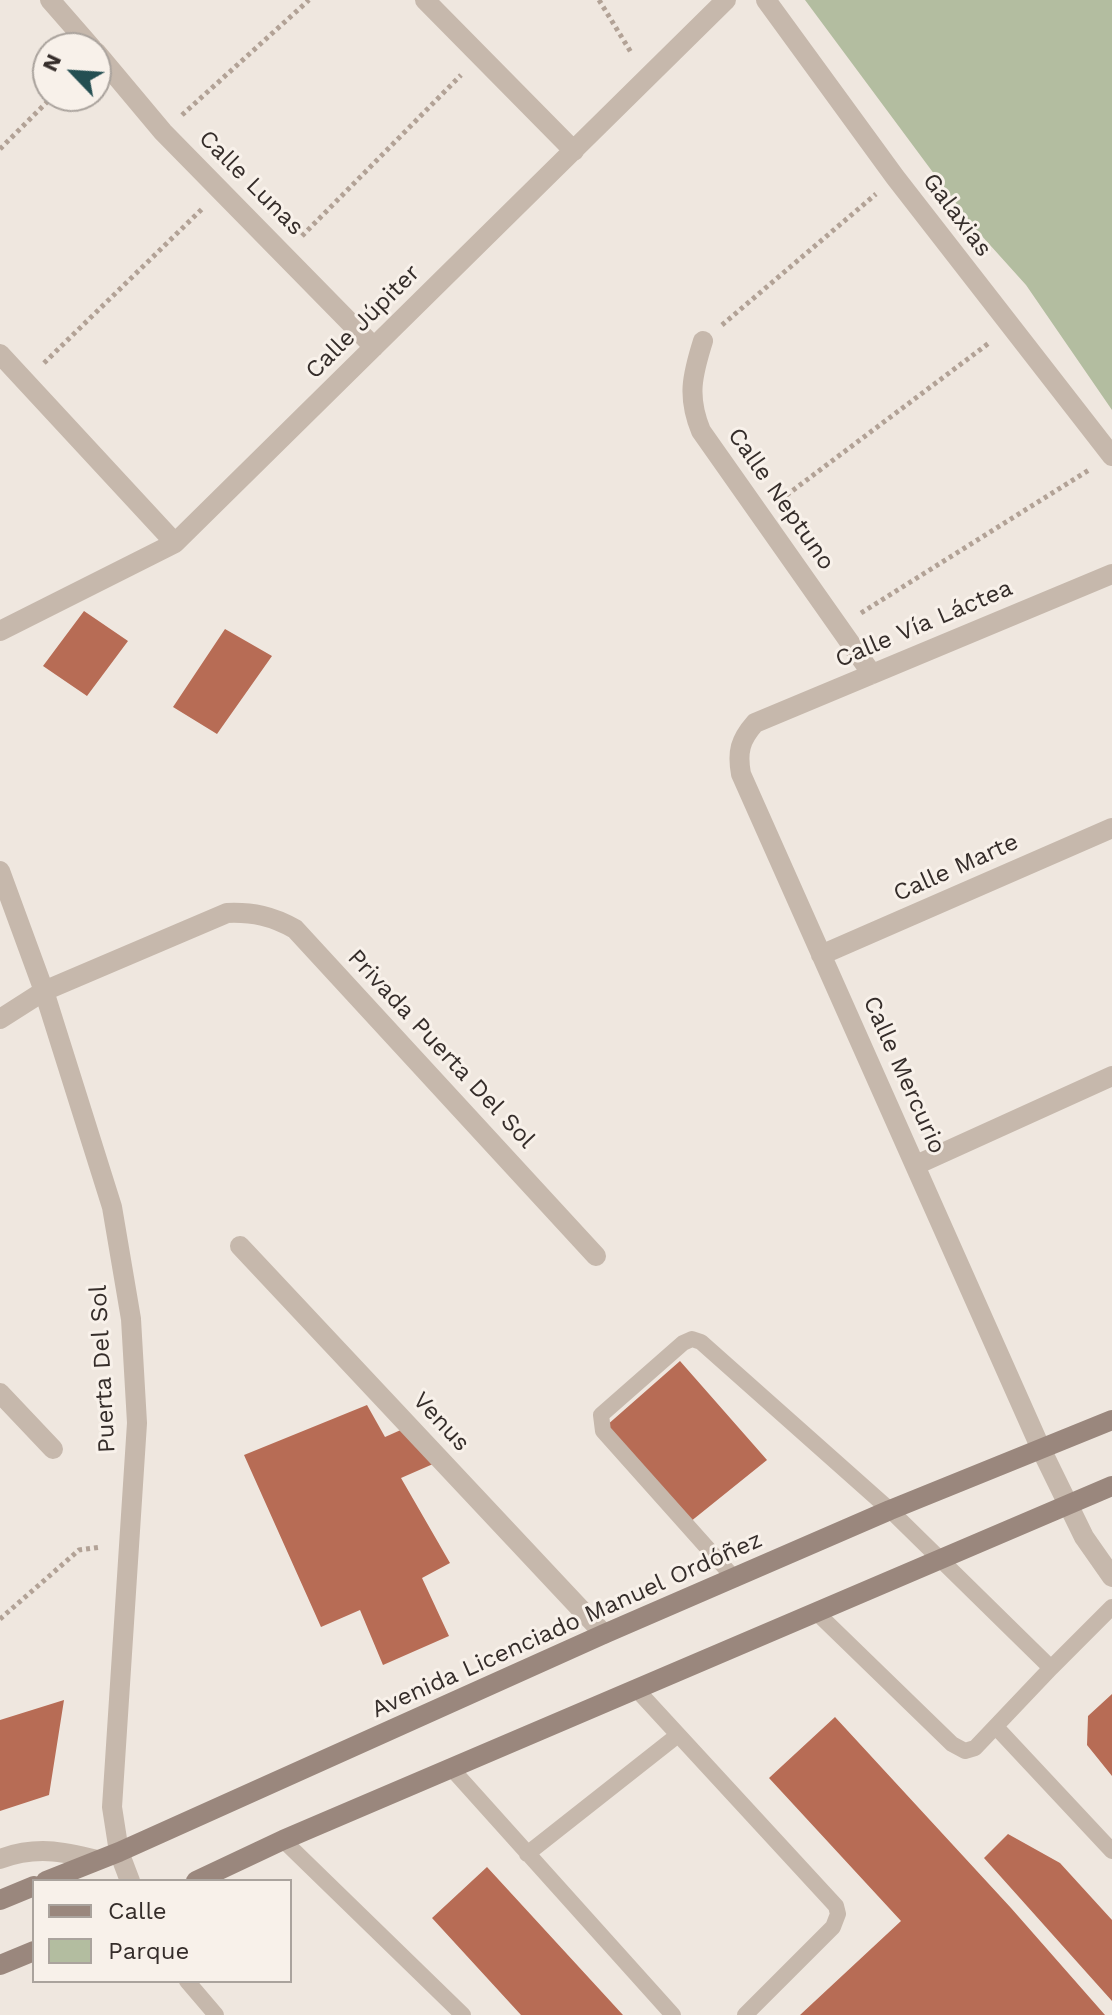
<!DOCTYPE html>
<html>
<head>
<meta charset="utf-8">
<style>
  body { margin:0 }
  #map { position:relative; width:1112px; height:2015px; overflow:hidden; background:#efe7df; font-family:"Work Sans",sans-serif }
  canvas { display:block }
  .legend { position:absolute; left:32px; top:1879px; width:260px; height:104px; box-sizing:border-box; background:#f8f1ea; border:2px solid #aaa39d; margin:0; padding:10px 14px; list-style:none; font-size:24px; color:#352d2a }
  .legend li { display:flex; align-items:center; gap:16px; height:40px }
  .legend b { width:40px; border:2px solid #aaa39d }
  .north { position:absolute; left:32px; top:32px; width:80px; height:80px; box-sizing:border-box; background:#f8f1ea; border:2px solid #aaa39d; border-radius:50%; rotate:295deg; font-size:22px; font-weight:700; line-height:32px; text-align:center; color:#352d2a }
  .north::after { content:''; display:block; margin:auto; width:28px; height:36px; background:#244f52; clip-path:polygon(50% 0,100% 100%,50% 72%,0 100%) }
</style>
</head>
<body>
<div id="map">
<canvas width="1112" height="2015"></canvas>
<ul class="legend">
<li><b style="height:10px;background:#9a877d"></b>Calle</li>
<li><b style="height:22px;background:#b3bda0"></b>Parque</li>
</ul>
<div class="north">N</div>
</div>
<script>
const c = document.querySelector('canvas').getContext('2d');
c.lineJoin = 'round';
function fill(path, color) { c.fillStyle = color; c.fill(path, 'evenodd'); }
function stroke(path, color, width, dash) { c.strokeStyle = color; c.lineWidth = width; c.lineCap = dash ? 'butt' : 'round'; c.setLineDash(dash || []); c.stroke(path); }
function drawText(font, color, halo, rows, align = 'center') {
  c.font = font + ' "Work Sans",sans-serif'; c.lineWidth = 6; c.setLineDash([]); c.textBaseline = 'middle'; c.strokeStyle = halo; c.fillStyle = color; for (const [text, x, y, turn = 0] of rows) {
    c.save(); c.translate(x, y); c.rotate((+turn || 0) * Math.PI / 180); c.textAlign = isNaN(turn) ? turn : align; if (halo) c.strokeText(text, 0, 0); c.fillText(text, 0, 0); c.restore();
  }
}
fill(new Path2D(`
  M805,0H1112V410L1026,285L972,225Z`), '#b3bda0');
fill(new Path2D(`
  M84,611L128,641L87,696L43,666Z
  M225,629L272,656L217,734L173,707Z
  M680,1361L767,1460L690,1522L606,1426Z
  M367,1405L385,1437L403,1429L433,1464L401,1478L450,1563L422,1578L449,1636L383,1665L360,1610L321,1627L244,1455Z
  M1112,1694V1776L1087,1745L1088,1716Z
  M64,1700L49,1795L0,1811V1720Z
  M835,1717L1011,1908L1105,2015H800L901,1921L769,1778Z
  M1008,1834L1060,1863L1112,1920V2001L984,1858Z
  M487,1867L623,2015H521L432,1918Z`), '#b76c55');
stroke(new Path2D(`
  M599,0L632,54
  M182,115L309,0
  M0,149L53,96
  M302,236L461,75
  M722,325L876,194
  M44,363L203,208
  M780,500L989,343
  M861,613L1089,470
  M0,1619L79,1550L101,1547`), '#b2a296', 5, [4, 4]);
stroke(new Path2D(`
  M735,1579L603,1431L601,1415L683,1343L692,1339L701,1342L890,1510L1051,1668L975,1748L965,1751L952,1744L817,1613
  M1051,1668L1112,1607
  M637,1690L836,1906L838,1914L833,1927L745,2015
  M996,1727L1112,1851
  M451,1768L673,2015
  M283,1840L463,2015
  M527,1854L678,1735
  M187,1981L216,2015`), '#c6b8ac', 16);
stroke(new Path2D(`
  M50,0L92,48
  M425,0L574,151
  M766,0L895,177L1112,456
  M96,52L163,132L374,347
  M703,341C692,376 687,397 701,431L872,674
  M0,354L175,543
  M1112,574L755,723C740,740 737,752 741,774L1041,1449L1084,1537L1112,1577
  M0,631L175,543L726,0
  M0,871L44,991L112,1207L131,1319L137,1423L112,1807L119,1852L130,1881
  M821,955L1112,828
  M0,1019L44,991L227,913C253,912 272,916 295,929L596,1256
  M916,1165L1112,1076
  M240,1246L604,1634
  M0,1393L53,1449`), '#c6b8ac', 20);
stroke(new Path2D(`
  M0,1859C35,1846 62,1851 97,1860`), '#c6b8ac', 20);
stroke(new Path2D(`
  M46,1881L119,1852L604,1634L890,1510L1112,1420
  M196,1881L283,1840L1112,1486
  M0,1900L34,1886
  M0,1965L34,1951`), '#9a877d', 20);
drawText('24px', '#352d2a', '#f8f1ea', [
  ["Calle Lunas",251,183,45],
  ["Galaxias",957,215,53],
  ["Calle Júpiter",363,322,-45],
  ["Calle Neptuno",781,499,55],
  ["Calle Vía Láctea",924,624,-23],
  ["Calle Marte",956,868,-24],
  ["Privada Puerta Del Sol",441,1049,47],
  ["Calle Mercurio",904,1075,66],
  ["Puerta Del Sol",103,1369,-93],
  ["Venus",441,1422,47],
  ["Avenida Licenciado Manuel Ordóñez",567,1625,-24]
]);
</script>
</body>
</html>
